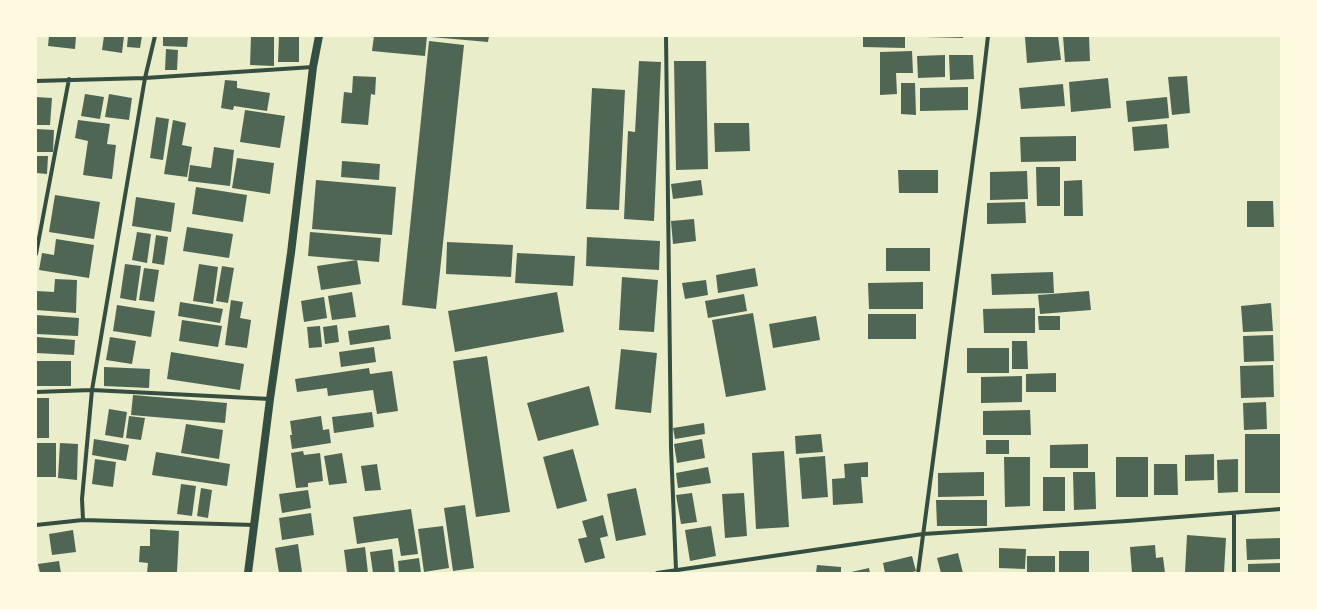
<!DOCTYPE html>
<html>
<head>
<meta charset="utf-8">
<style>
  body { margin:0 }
  #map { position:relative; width:1317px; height:609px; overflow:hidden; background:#e9edc9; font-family:"Zilla Slab",serif }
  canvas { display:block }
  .frame { position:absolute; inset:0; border:37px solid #fefae0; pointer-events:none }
</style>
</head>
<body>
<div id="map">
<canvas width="1317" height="609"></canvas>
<div class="frame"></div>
</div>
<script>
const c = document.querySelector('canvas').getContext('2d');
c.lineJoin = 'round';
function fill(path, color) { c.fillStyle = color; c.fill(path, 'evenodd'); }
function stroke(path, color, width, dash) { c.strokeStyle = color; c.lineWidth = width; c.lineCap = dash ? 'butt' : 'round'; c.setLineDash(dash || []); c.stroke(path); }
fill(new Path2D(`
  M49,36H76L75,49L48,46Z
  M104,36H124L122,53L102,50Z
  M128,36H142L140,48L127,47Z
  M163,36H188L187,47L163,46Z
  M251,36H274V66L250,65Z
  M279,36H299V62H278Z
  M374,36H427L425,56L372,51Z
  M431,36H489L488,42L431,37Z
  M863,36H905V48L863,47Z
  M925,36H963V38L925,37Z
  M1058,36L1061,60L1027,63L1025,37Z
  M1063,36H1089L1090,61L1065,62Z
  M429,41L464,45L436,309L402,305Z
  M166,49L178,50L177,70H165Z
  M912,51L913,73H896L897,94L880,95V52Z
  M945,55V77L918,78L917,56Z
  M949,55H973L974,79L950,80Z
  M639,61L661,62L654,221L624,219L628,131L635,132Z
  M674,61H706L708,169L676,170Z
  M353,76L376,77L375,95L371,94L368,125L341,123L344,92L352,93Z
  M1187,76L1190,113L1172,115L1168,77Z
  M1108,78L1111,108L1071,112L1069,82Z
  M225,80L237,81V88L270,93L267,111L234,106L233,110L221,108Z
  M901,83H915L916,115L901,114Z
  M1063,84L1065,106L1021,109L1019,88Z
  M968,87V110L920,111V88Z
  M592,88L625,90L619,210L586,209Z
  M85,94L104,97L100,119L81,116Z
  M109,94L132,98L129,120L105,117Z
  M36,97L52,98L50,125H36Z
  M1167,97L1169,118L1128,122L1126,101Z
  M245,110L285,116L280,148L240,142Z
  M156,117L169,119L163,160L150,158Z
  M78,120L110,124L107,144L116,145L112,179L83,175L88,141L75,138Z
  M173,120L186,123L182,145L192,147L187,177L164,174Z
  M714,123H749L750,151L715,152Z
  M1167,124L1169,148L1134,151L1132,127Z
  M36,129L54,130L53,152H36Z
  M1076,136V161L1021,162L1020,137Z
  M214,147L234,150L230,186L188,181L190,165L211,168Z
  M36,156H48L47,174L36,173Z
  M237,158L274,163L270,194L232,188Z
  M342,161L380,164L379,180L341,177Z
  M1036,167H1060V206H1037Z
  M898,170H938V193H899Z
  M1027,171L1028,199L990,200V172Z
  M316,180L396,187L392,235L312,229Z
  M701,180L703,195L673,199L671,184Z
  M1082,180L1083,216H1064V181Z
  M196,187L247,195L243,222L192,214Z
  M55,195L100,202L94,239L49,232Z
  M136,197L175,203L171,232L132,226Z
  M1247,201H1273L1274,227H1247Z
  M1025,202L1026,223L987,224V203Z
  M694,219L696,241L673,244L671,221Z
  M187,227L233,234L229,258L183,251Z
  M137,232L151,234L147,263L132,260Z
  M310,232L381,238L379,262L308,256Z
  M156,235L168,237L164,265L152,263Z
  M587,237L660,241L659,270L586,266Z
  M56,239L94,245L89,278L39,270L42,253L54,255Z
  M447,242L513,245L511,277L446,274Z
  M886,248H930V271H886Z
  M517,253L575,256L573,286L515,283Z
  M357,260L361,284L321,290L317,266Z
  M125,264L141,266L136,301L120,298Z
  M199,264L218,267L213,304L193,301Z
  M222,266L234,268L228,303L216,301Z
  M144,268L159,270L154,302L139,300Z
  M755,268L758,286L718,293L716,275Z
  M1053,272L1054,293L992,295L991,274Z
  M622,277L658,280L654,332L619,330Z
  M55,279L77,280L76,313L36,310V291L54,292Z
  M706,280L708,295L685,299L682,283Z
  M923,282V309H869L868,283Z
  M1089,291L1091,310L1040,314L1038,295Z
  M352,292L356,317L332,320L328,296Z
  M557,292L564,332L455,352L448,311Z
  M744,294L747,311L708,318L705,301Z
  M324,297L327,318L304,322L301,301Z
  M231,300L243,302L240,318L251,320L247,348L225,345Z
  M180,302L223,309L220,323L178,316Z
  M1271,303L1273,331L1243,332L1241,306Z
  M117,305L155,311L151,337L113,331Z
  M1035,308V333H984L983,309Z
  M753,313L766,390L726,397L712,320Z
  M868,314H916V339H868Z
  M36,315L79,318L78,336L36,334Z
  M816,316L820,340L773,348L769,324Z
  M1038,316H1060V330H1039Z
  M182,320L222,326L218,347L179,341Z
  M337,325L339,342L325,344L323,327Z
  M389,325L391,339L350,345L348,331Z
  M320,326L322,347L309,348L307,327Z
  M1273,335L1274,361L1244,362L1243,336Z
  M37,337L75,340L74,355L36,353Z
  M110,337L136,341L132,364L106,360Z
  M1012,341H1027L1028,369H1012Z
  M374,347L376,362L341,367L339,352Z
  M967,348H1009V373H967Z
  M621,349L657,353L651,413L615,409Z
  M171,352L244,364L240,390L167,379Z
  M487,356L510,512L476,517L453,361Z
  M36,361H71V386H36Z
  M1273,365L1274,397L1241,398L1240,366Z
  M104,367L150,369L149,388L104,386Z
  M369,368L370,374L392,371L398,411L377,414L373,390L328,396L327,388L297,392L295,379Z
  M1056,373V392H1026V374Z
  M1022,376V402L981,403V377Z
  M589,386L599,425L538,441L527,403Z
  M133,395L227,403L225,423L131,415Z
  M36,398H49V438H36Z
  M1266,402L1267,429L1244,430L1243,403Z
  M109,409L127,412L123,438L105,435Z
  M1030,410L1031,435H983V411Z
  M372,412L374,427L334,433L332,417Z
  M129,416L145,418L141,440L126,438Z
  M321,416L323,430L329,429L331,443L292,449L290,435H292L290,421Z
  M704,423L705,434L675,439L673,428Z
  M186,424L223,430L219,459L181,453Z
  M821,434L823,452L796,454L795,436Z
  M1245,434H1280L1281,493H1245Z
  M94,439L129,445L126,461L92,455Z
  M702,439L705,458L677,463L674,444Z
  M986,440H1009V454H986Z
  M36,443H56V477H36Z
  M60,443L78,444L77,480L58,478Z
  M1088,444V468H1050V445Z
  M573,449L587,501L557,509L543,457Z
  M303,451L304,455L320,453L323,481L308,483V487L296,488L291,453Z
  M784,451L789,527L756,529L752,453Z
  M156,452L230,464L227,486L152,475Z
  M342,453L347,483L329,485L324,456Z
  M1214,454V480L1185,481V455Z
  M825,456L828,497L802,499L799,458Z
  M1004,457H1030V506L1005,507Z
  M1116,457H1148V497H1116Z
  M95,459L116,462L113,487L92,484Z
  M1238,459V492L1218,493L1217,460Z
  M868,462V477H861L863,503L833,505L832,479L845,478L844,464Z
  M377,464L381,490L365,491L361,466Z
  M1154,464H1177L1178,495H1154Z
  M708,467L711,483L678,488L676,473Z
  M984,472V496L938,497V473Z
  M1073,472H1095L1096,509L1074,510Z
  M1043,477H1065V511H1043Z
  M181,484L196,486L192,516L177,514Z
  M201,488L212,490L208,518L197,516Z
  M636,488L646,535L616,541L607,494Z
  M308,490L311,508L282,513L279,494Z
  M692,493L697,522L681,524L676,495Z
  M744,493L747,536L725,538L722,494Z
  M936,500H987V526H937Z
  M465,505L474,568L453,571L444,508Z
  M411,509L418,554L401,556L398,538L357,544L353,517Z
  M311,513L314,535L282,540L279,518Z
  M603,515L608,536L600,538L605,558L585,563L578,539L587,537L582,521Z
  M443,526L449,568L424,572L418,529Z
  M711,526L716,556L690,561L685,530Z
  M150,529L179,531L177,573H147L148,563L139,562L140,546H150Z
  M73,530L76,552L52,555L49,534Z
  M1187,535L1226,538L1224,573H1185Z
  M1281,538V559L1247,560L1246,539Z
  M298,544L302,572L279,573L275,548Z
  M1155,545L1156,558L1163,557L1165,573H1132L1130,547Z
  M365,547L368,573H347L344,550Z
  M999,548L1026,549L1025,569L999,568Z
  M392,549L395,573H373L370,552Z
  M1059,551H1089V573H1059Z
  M958,553L963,573H941L937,558Z
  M912,556L916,571L909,573H885L883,563Z
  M1027,556H1055V573H1027Z
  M419,558L421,573H399L398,561Z
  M59,561L61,573H40L38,564Z
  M1281,563V573H1248V564Z
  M817,565L841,567V573H816Z
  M869,568L870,573H851V572Z`), '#4f6655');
stroke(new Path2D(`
  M155,36L145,78L92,390L82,499L83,520L254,525
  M666,36L671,448L676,570
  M36,81L145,78L313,67
  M36,254L69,79
  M36,392L92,390L270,399
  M36,525L83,520
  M657,573L923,534L1127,521L1281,509
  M918,573L979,114L988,36
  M1234,573V513`), '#344e41', 4);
stroke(new Path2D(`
  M248,573L270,399L291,253L313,67L319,36`), '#344e41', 8);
</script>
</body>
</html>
